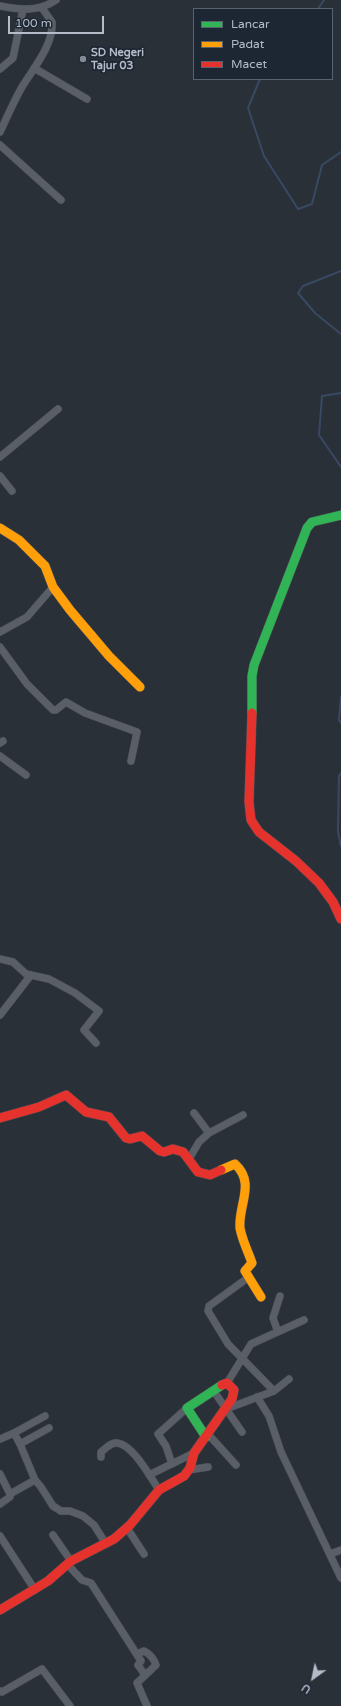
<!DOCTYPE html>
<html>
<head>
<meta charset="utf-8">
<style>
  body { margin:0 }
  #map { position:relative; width:341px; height:1706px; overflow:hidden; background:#2a3038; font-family:"Varela Round",sans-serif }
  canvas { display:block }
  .legend { position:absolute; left:193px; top:8px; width:140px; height:72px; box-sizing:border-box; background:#1d2633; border:1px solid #59626f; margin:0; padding:5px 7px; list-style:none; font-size:12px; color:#b4bcc9 }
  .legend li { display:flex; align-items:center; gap:8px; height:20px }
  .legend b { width:20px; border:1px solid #59626f }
  .north { position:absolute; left:293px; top:1658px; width:40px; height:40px; -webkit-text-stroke:3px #1d2633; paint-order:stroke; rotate:213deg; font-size:11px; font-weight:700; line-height:16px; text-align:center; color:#b4bcc9 }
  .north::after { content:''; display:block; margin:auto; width:14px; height:18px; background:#b4bcc9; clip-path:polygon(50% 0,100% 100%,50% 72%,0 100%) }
  .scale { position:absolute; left:8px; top:16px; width:96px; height:18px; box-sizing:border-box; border:2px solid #b4bcc9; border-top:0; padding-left:5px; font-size:12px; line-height:14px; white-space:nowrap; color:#b4bcc9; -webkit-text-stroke:3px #1d2633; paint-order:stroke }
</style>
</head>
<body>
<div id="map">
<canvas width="341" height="1706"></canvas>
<ul class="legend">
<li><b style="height:5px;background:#30b455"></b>Lancar</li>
<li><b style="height:5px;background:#ff9f0a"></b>Padat</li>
<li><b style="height:5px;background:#e5322d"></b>Macet</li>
</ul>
<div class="north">U</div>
<div class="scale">100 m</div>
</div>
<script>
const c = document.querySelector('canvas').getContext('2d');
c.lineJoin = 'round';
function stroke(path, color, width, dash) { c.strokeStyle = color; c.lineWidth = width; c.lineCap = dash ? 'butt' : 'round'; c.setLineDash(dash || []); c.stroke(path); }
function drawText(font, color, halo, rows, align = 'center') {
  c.font = font + ' "Varela Round",sans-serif'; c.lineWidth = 3.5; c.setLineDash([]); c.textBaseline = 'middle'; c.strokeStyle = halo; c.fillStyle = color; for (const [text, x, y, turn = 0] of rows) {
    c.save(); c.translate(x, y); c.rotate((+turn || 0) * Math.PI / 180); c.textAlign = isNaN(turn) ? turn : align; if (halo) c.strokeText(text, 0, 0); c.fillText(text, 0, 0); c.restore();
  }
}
stroke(new Path2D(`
  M318,9L324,0
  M260,79L248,108L264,156L298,209L312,204L322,165L341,152
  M341,271L303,286L298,293L315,313L341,334
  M341,393L322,396L319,435L341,467
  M341,697L339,720L341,723
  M341,773L339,776L338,832L341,846`), '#384963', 2);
const street = new Path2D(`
  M0,6C19,10 39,12 56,0
  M34,68L87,99
  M0,69L13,58L23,9
  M0,132C7,117 14,101 22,87C33,69 54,44 52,22L42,8
  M0,145L61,200
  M0,457L58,409
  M0,476L12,491
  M0,632L27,617L53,587
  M0,647L27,684L53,710H56L66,702L85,713L137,732L131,761
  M0,743L3,741
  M0,756L26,775
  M0,959L13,962L26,974L49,979L75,993L99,1011L84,1030L96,1043
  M0,1015L31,975
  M194,1113L209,1133
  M189,1159L199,1142L209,1133L243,1115
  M249,1277L209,1306L208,1311L228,1344L274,1391
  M278,1332L273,1318L280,1296
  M227,1383L251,1344L304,1320
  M213,1390L242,1432
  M257,1397L269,1416L281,1452L341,1578
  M226,1409L274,1391L289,1379
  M14,1433L45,1416
  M208,1434L236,1465
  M0,1439L14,1433L20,1444L35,1480L41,1487L53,1506L61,1511H70L83,1516L94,1525L106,1544
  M20,1444L49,1428
  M101,1457V1452C105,1449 109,1444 115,1443C131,1441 151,1478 159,1490
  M172,1464L166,1446L158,1434L187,1408
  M189,1470L208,1467
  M0,1474L10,1494V1497L0,1504
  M149,1475L194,1453
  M10,1494L35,1480
  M127,1528L144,1554
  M53,1535L71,1561
  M0,1536L35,1590
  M330,1554L341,1550
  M67,1564L82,1580L91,1583L141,1661L138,1665L145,1675
  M137,1654L144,1651C149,1653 155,1660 156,1665L137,1683L147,1706
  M0,1691L2,1692L42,1669L70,1706`);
const fast = new Path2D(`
  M252,713V676L254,665L307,528L312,522L341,515
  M206,1437L187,1408L222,1385`);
const slow = new Path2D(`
  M0,528L19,540L45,566L53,587L70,610L109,656L140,687
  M221,1170L235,1164C256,1183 238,1205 240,1228C242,1240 248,1251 252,1263L245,1271L261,1297`);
const jam = new Path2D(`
  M252,713L249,802L251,820L259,832L296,861L319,883L333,902L341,919
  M0,1118L39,1107L66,1095L86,1112L109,1117L126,1138L130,1139L142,1136L160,1151L164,1152L173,1149L183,1152L198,1172L210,1175L221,1170
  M0,1610L48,1581L71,1561L114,1539L130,1525L159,1490L184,1476L190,1468L194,1453L232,1399L234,1390L227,1383L222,1385`);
stroke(street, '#484c53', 8);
stroke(fast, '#484c53', 10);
stroke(slow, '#484c53', 10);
stroke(jam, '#484c53', 10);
stroke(street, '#5a5e66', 7);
stroke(fast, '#30b455', 9);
stroke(slow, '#ff9f0a', 9);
stroke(jam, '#e5322d', 9);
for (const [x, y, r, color] of [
  [83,59,4,"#848b96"]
]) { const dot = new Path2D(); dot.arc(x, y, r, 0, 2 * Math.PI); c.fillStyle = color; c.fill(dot); stroke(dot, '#1d2633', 1.5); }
drawText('bold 11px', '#b4bcc9', '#1d2633', [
  ["SD Negeri",91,53],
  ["Tajur 03",91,66]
], 'left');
</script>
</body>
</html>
